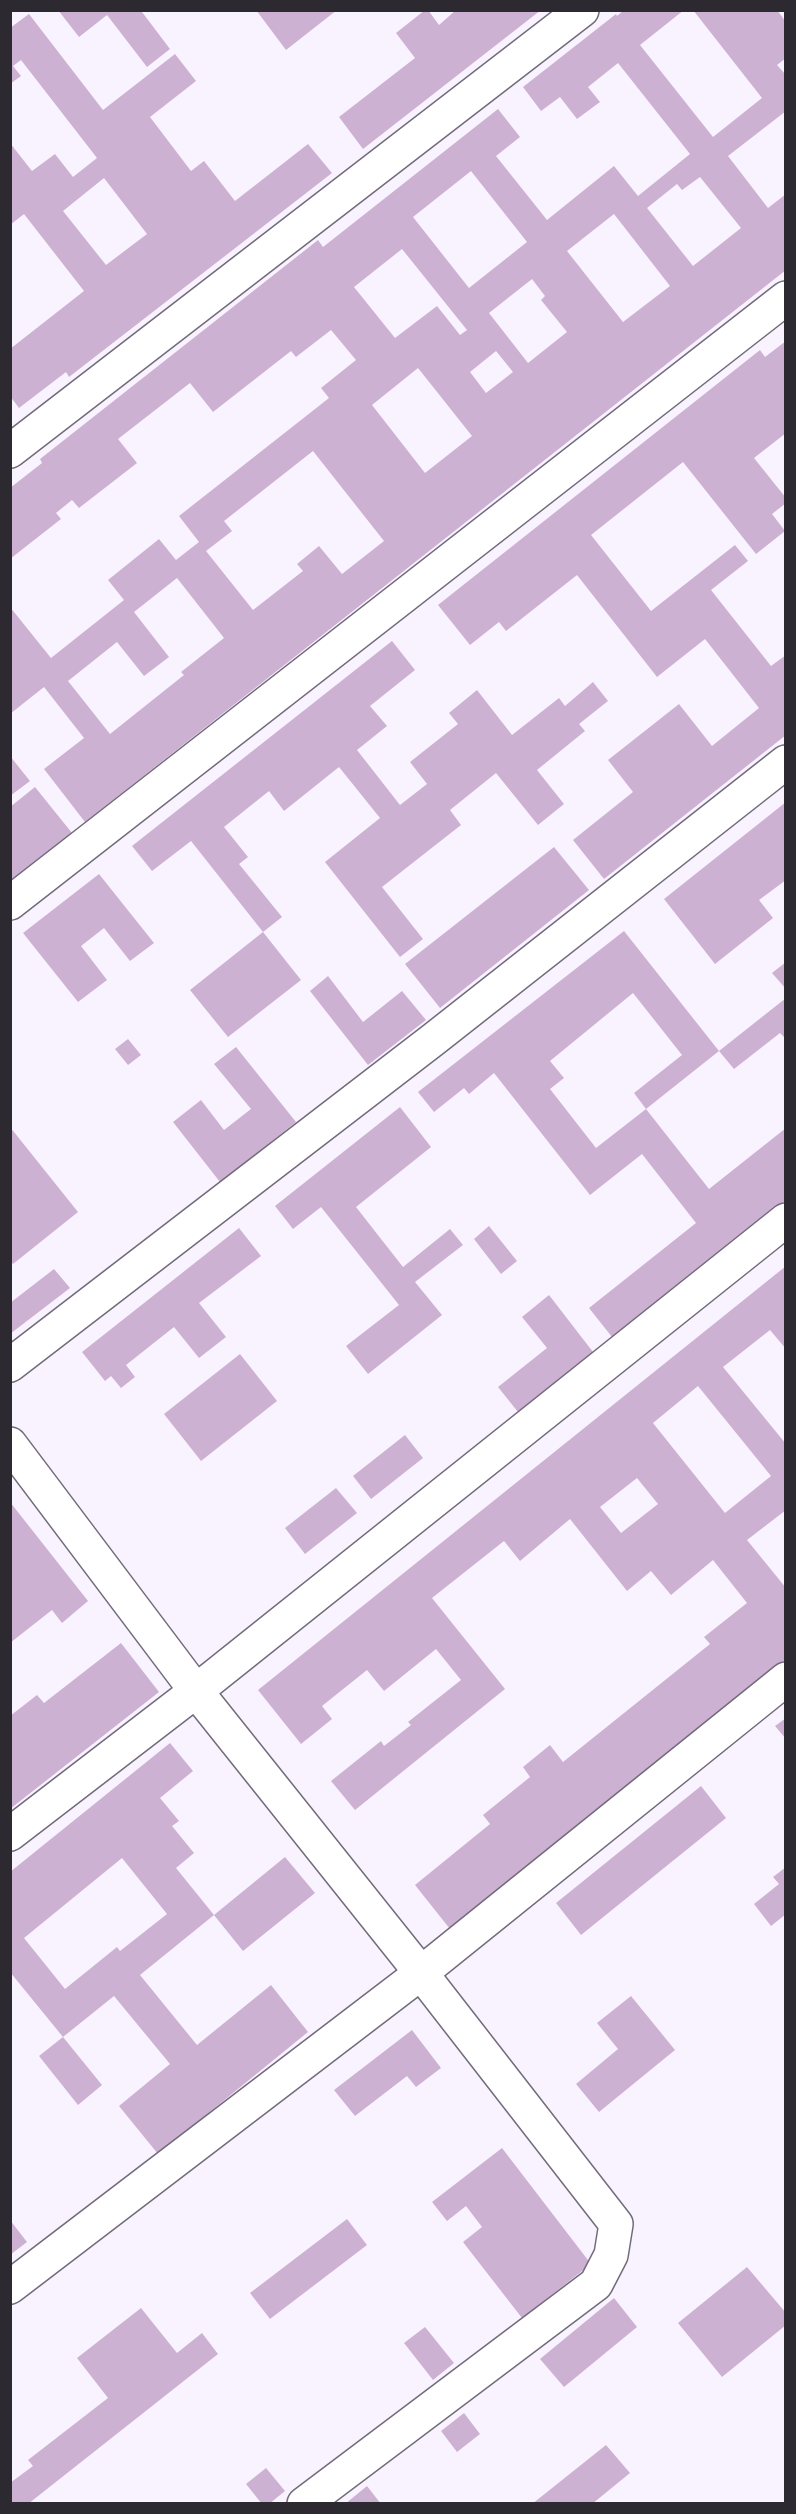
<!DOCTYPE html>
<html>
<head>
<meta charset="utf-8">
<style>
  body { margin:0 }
  #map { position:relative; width:796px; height:2514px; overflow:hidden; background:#f9f3ff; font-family:"Alegreya Sans",sans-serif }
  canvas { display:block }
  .frame { position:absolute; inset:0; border:12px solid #2c2930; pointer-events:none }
</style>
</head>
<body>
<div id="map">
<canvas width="796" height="2514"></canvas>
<div class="frame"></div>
</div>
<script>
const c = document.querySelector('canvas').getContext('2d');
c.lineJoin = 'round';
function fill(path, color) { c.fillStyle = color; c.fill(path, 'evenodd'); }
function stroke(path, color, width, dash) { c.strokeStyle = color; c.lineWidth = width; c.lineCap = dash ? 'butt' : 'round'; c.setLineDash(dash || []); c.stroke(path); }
fill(new Path2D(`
  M58,10H144L142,12L170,49L147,67L107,15L79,37Z
  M256,10H337L286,50Z
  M425,10H428L439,25L456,10H541L363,149L339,117L415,58L396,33Z
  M624,10H684L640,45L713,137L762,98L693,10H777L786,22V58L777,65L786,75V111L728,156L768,208L786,194V270L85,822L44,769L84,738L44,687L10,714V607L51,658L124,600L108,580L159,539L176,560L199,542L179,516L329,398L321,388L356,360L331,330L296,357L291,351L213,412L190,383L118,439L137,463L79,508L72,500L56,513L61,519L10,559V488L42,463L40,459L318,240L323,247L498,109L520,137L496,156L547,220L614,166L638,196L690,154L618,63L588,87L600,102L577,119L560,97L541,111L523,87L616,14L617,16ZM471,171L527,242L469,288L413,217ZM700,177L741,228L693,266L647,208L677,184L682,190ZM614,214L670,286L623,322L567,251ZM402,249L467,330L460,335L437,306L395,338L354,287ZM532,279L545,296L541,300L567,332L528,363L489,313ZM496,351L513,372L486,393L470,372ZM418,368L472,436L425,473L372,405ZM313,451L384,541L342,574L319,546L297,564L303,571L253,610L206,551L232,531L224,521ZM177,578L224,638L181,672L184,675L110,734L68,681L117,642L144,676L169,657L134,612Z
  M29,14L103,110L175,54L196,81L150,117L191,171L204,161L235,201L308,144L332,173L69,377L66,372L19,408L10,396V349L84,291L24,214L10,225V143L32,171L55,154L73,177L97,158L21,60L13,66L21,76L10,84V28ZM104,178L147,234L106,265L63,211Z
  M786,341V433L754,458L786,498V503L772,514L785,531L756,554L683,462L591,535L651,611L735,545L748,561L711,590L771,666L786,655V735L604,879L573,840L633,792L608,760L679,704L712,746L759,708L705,639L657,677L577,575L506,631L499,622L470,645L438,605L760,350L765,357Z
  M392,641L415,670L370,706L387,726L357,750L400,805L427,784L410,762L458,724L449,713L477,690L512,735L559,698L565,706L593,682L608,701L579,724L585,731L537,770L564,804L538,825L496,773L450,810L461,825L382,887L423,939L400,957L325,862L380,818L339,767L284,811L269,791L224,827L248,857L239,864L282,917L263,932L191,841L152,871L132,846Z
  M10,756L30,781L10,796Z
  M35,787L72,833L10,882V807Z
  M786,802V880L759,900L773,918L715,964L664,899Z
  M554,847L589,890L440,1008L405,964Z
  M99,874L154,943L130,961L104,928L81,946L107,980L78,1002L23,933Z
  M624,931L719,1051L646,1109L634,1093L682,1055L633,993L550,1061L564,1078L550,1089L596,1148L646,1109L709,1189L786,1128V1200L612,1337L589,1308L696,1223L642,1154L590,1195L494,1073L469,1094L464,1088L434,1112L418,1092Z
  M263,932L301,980L228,1037L190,990Z
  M786,962V989L772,973Z
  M328,976L363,1022L402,991L426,1020L368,1065L310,991Z
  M786,998V1039L780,1033L734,1069L719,1051Z
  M128,1039L141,1055L128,1065L115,1049Z
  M236,1047L296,1122L220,1182L173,1122L201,1100L224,1130L251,1109L214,1064Z
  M400,1107L431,1147L356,1207L403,1267L450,1229L463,1245L415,1282L442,1315L368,1374L346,1346L399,1305L321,1207L293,1229L275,1206Z
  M10,1127L78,1212L13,1264L10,1260Z
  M489,1226L517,1261L501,1274L474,1239Z
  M239,1228L261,1256L199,1303L226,1337L199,1358L174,1327L126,1365L135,1377L121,1388L111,1376L105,1381L82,1352Z
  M786,1266V1349L770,1330L723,1367L786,1444V1510L747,1540L786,1588V1659L450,1929L415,1885L490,1824L483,1815L530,1777L523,1767L550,1745L563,1762L710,1644L704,1637L747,1603L713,1560L671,1595L651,1571L627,1591L570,1519L520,1561L504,1541L432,1598L505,1689L355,1810L331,1781L381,1741L384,1746L411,1725L408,1722L461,1680L436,1649L384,1691L367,1670L322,1706L332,1719L301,1744L258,1690ZM698,1386L771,1476L725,1513L653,1423ZM637,1478L658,1504L621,1533L600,1507Z
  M54,1269L70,1288L10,1334V1303Z
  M549,1295L593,1352L518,1412L498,1387L547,1348L522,1317Z
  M240,1354L277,1401L201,1461L164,1414Z
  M405,1435L423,1458L371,1499L353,1476Z
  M336,1488L357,1513L305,1554L285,1528Z
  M10,1502L88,1601L62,1623L52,1610L10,1643Z
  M121,1643L159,1692L10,1809V1716L37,1695L44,1703Z
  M786,1718V1739L775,1726Z
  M170,1743L193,1771L160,1798L179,1821L172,1826L194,1853L176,1868L214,1915L140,1975L197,2045L271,1985L308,2032L158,2154L119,2106L170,2064L114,1996L63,2037L10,1972V1872ZM122,1858L167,1914L120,1951L117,1947L65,1989L24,1938Z
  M701,1786L726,1818L581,1935L556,1903Z
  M285,1857L315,1893L243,1951L214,1915Z
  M786,1867V1914L771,1926L754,1904L779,1884L773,1877Z
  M631,1996L675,2050L599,2112L576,2084L618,2049L597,2023Z
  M412,2030L441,2068L416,2087L407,2076L355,2116L334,2090Z
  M63,2037L102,2085L78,2105L39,2056Z
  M502,2148L591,2264L522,2318L463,2242L482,2227L466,2206L447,2221L432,2202Z
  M347,2219L367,2245L270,2319L250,2293Z
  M10,2220L27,2242L10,2255Z
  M747,2267L786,2313V2325L722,2377L678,2323Z
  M614,2298L637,2327L564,2387L540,2359Z
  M141,2308L177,2353L202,2333L218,2354L28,2504H10V2483L33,2466L28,2460L108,2398L77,2358Z
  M425,2327L454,2363L433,2380L404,2343Z
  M464,2413L480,2434L457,2452L441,2431Z
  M606,2445L630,2473L592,2504H532Z
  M266,2468L285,2491L269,2504H262L246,2484Z
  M367,2486L381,2504H345Z`), '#cdb1d2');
const minor = new Path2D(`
  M10,451L582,10
  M10,903L786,298
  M10,1365L434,1039L786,762
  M10,1444L196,1691L421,1973L616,2224L611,2255L596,2284L304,2504
  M10,1834L196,1691L786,1220
  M10,2287L421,1973L786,1679`);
stroke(minor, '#736b7b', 36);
stroke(minor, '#fff', 33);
</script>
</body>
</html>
